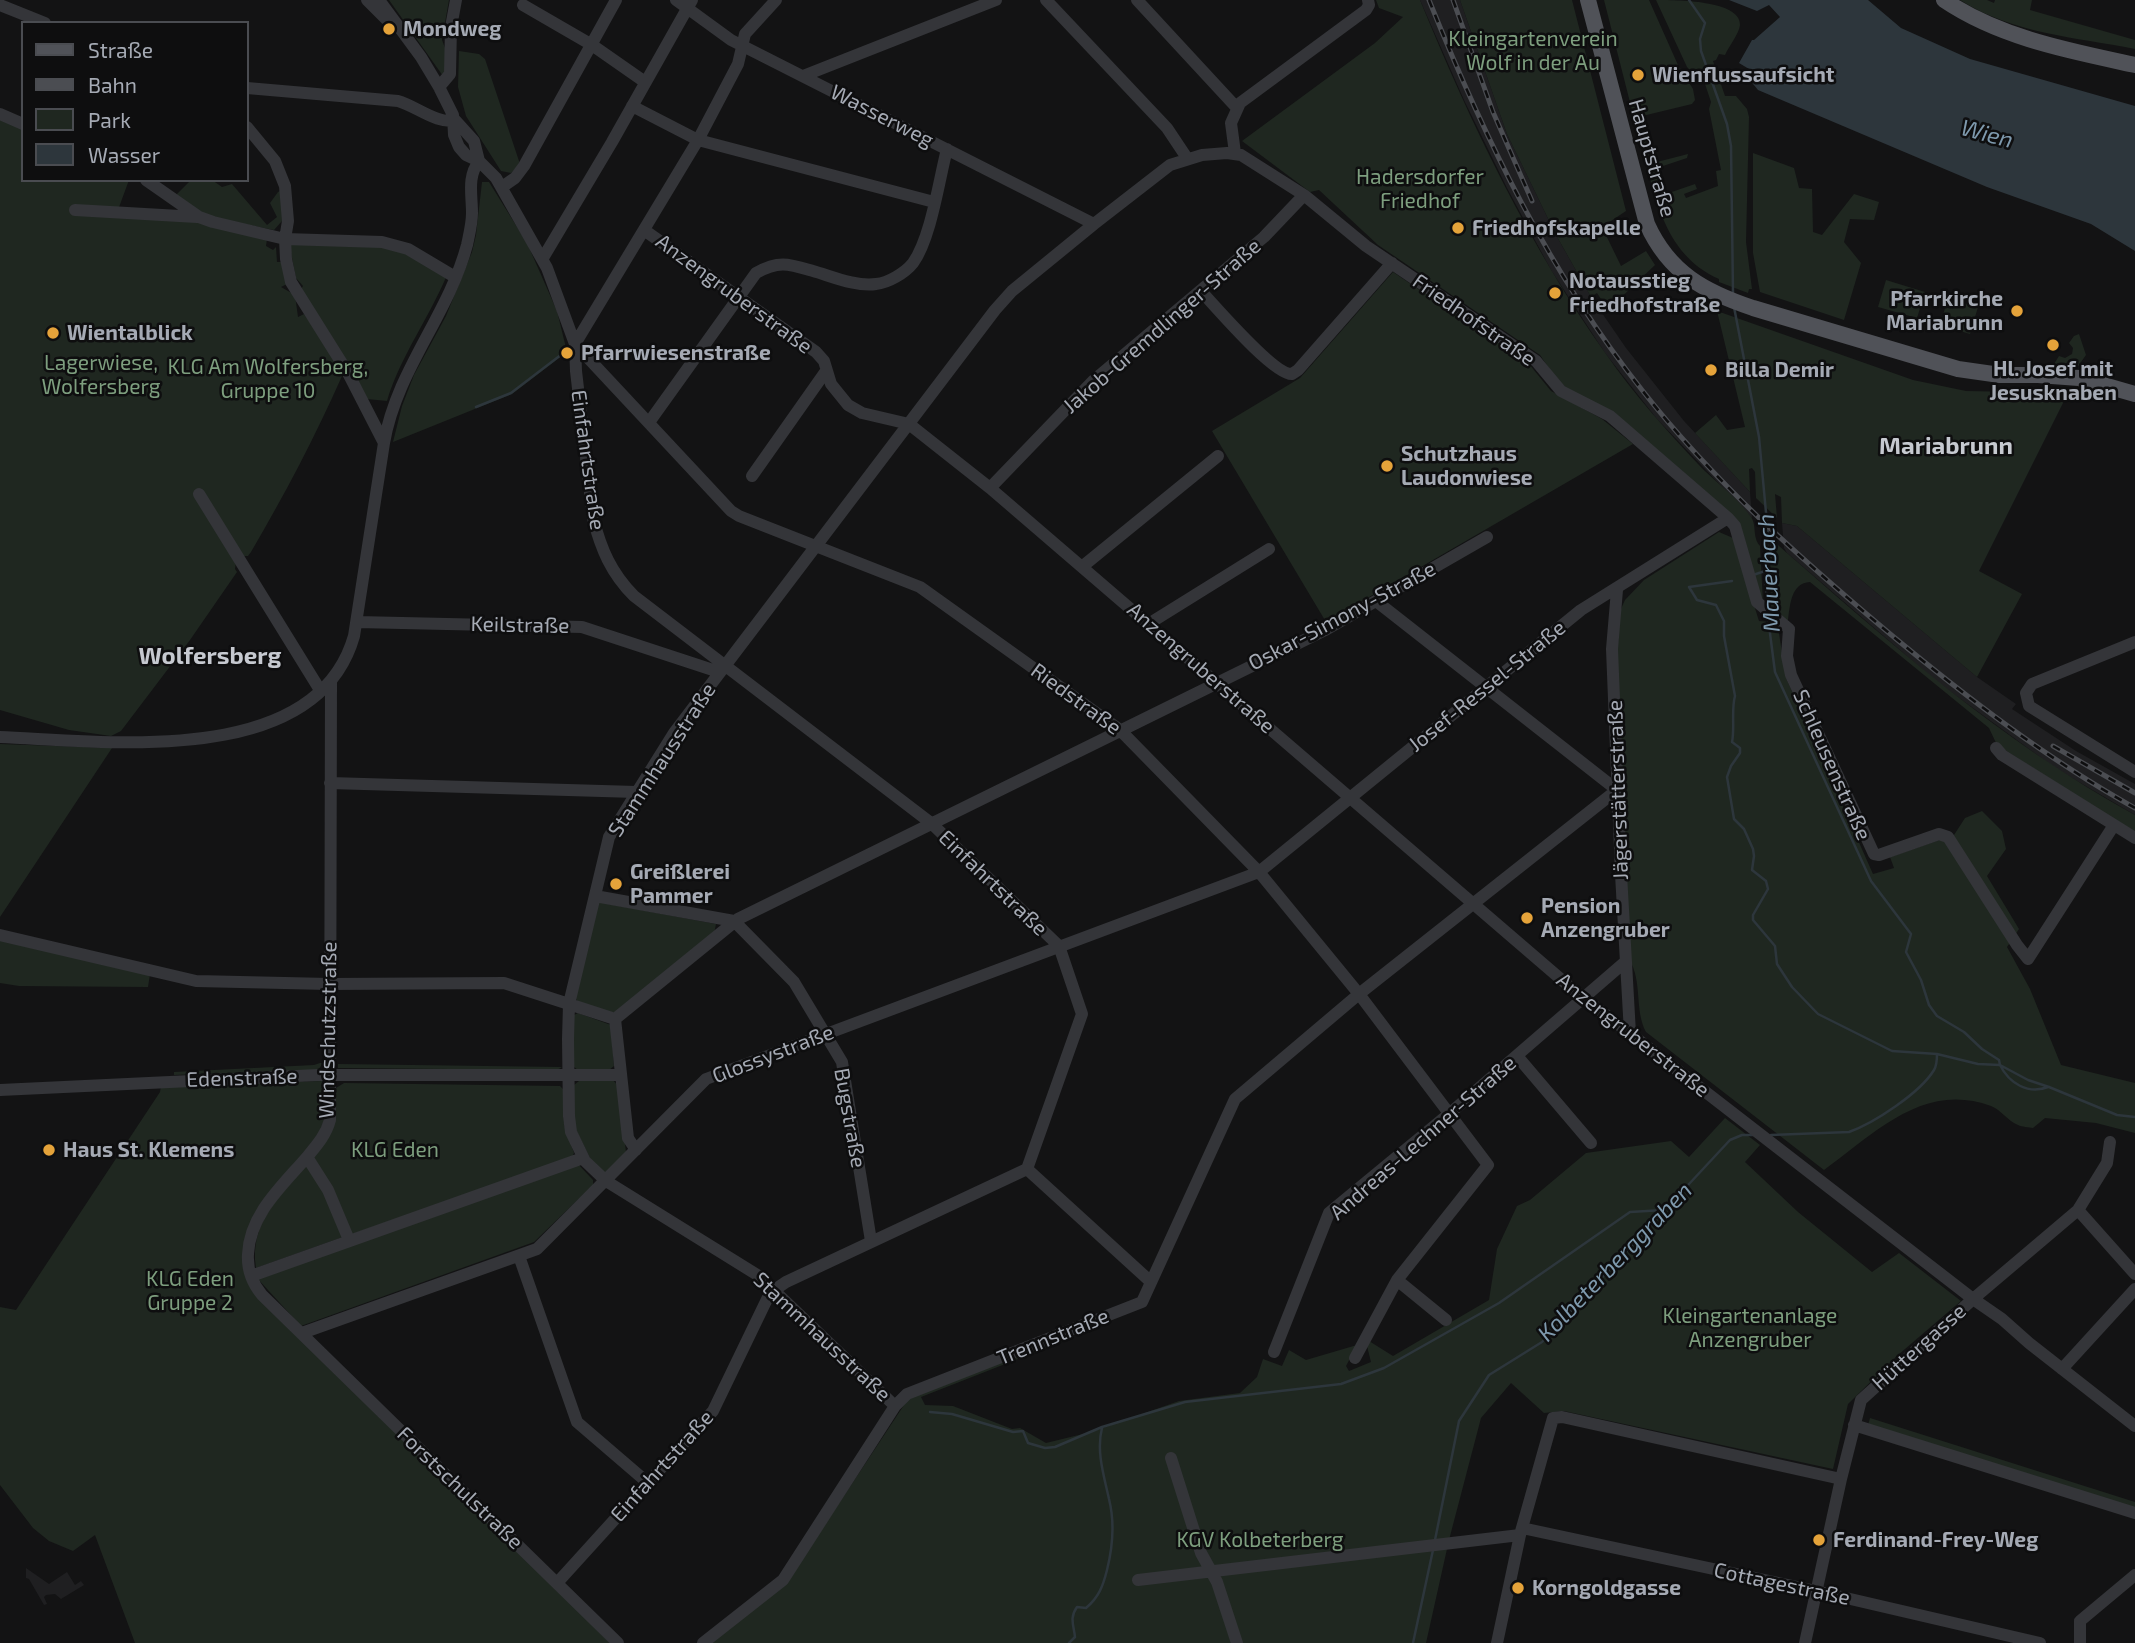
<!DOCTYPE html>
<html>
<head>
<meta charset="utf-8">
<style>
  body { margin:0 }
  #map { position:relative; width:2135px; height:1643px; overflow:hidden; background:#131314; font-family:"Exo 2",sans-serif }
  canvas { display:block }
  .legend { position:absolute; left:21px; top:21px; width:228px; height:161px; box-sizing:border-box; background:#0e0e0f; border:2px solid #4a4c51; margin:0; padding:9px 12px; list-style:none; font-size:21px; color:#a5aab4 }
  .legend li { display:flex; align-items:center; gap:14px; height:35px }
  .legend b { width:35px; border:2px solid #4a4c51 }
</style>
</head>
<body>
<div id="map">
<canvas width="2135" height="1643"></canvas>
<ul class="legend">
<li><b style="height:9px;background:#505258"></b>Straße</li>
<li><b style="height:9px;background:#4b4d52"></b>Bahn</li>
<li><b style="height:19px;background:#1f2720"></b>Park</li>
<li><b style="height:19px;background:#2d363c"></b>Wasser</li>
</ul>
</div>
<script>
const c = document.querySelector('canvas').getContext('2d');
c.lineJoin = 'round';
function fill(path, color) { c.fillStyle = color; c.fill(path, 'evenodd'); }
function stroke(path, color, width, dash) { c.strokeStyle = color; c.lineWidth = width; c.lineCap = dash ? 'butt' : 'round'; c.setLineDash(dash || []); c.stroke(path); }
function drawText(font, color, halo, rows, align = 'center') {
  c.font = font + ' "Exo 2",sans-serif'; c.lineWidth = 5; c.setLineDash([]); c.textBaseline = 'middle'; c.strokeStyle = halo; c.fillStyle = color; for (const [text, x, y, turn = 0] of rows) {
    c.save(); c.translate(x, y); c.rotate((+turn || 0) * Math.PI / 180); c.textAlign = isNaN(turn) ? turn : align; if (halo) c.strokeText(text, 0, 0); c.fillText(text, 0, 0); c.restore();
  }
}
fill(new Path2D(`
  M1420,0H1460L1507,134L1556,235L1591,297L1626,348L1684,421L1750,492L1752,518L1657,419L1605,353L1551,270L1507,188L1464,100Z
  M1782,523L1797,526L1977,677L2016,704L2012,709L2076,751L2135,784V815L2055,768L1936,681L1787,553L1784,548Z
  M26,1568L49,1584L67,1572L75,1585L81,1581L84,1585L61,1599L55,1594L46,1595L44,1597L47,1604L44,1605L29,1579L26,1578Z`), '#1f1f21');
fill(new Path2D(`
  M389,0H449L442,40L445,48V73L443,76Z
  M1376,0H1420C1469,120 1530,248 1606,354C1633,393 1665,429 1698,464C1714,481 1738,498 1751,517C1757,525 1752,537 1760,546L1763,603L1738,525L1559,383L1540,355L1378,245L1319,190L1310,192L1242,141L1375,43L1403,17L1379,8Z
  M1460,0H1572L1626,211L1602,227L1621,266L1646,251L1655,265L1608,310L1597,293L1591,297L1556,235L1507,134Z
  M1604,0H1649L1678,65L1693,89L1695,100L1692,104L1634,118Z
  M1656,0C1675,0 1741,0 1740,25C1739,34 1729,46 1725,55L1719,54L1716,60L1713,61L1725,96H1736L1747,109L1749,117L1746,242L1752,289H1749L1748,293L1719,282V279C1661,253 1655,192 1639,137L1645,135L1653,163L1688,154L1687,158L1657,168L1663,195L1695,184L1697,189L1684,194L1686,198L1718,186L1716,171L1721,170L1709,109L1711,102L1702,75L1694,74L1687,67Z
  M1960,0H1987L1994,3L1995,0H2032L2030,10L2135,40V49C2075,37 2014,34 1960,0Z
  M459,51L479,54L485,59L520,164L511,173L501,171L466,116L458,87Z
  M0,117L23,127V180H129L118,210L183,219L267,239L266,246L273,250L276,247L277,262H282L287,284L281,287L295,295L298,317L304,314L342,368V376C315,437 285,494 251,552L248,556H242L236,561L235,569L237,572L190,640L121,731L111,736L69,730L0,710Z
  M1753,153L1794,168L1799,188L1812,189L1813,232L1822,235L1854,194L1879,202L1874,220L1850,219L1844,242L1861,263L1844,320L1760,292L1753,253Z
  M191,180H212L222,187L232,184L267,225L277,217L270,203L278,192L282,190V221L274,230L209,217L175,196Z
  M482,182H489L527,243L557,311L567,352L512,394L393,442L402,406L414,375L446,316L472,252L476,235Z
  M289,243L324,246L363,245L396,248L447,275C429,318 400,357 387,401L367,399L301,289L303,286L296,278Z
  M1393,272L1529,364L1551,391L1602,419L1633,444L1326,622L1212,431L1300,378Z
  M1886,280L1925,292L1917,318L1878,307Z
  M1948,298L1978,307L1970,334L1940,325Z
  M1717,311L1913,380L1966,391L2068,393L1979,571L2022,594L1977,677L1797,526L1782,523L1781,497L1775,494L1777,518L1756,498L1755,472L1752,468L1749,469L1750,492L1695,433L1716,415L1727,430L1745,427Z
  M2079,334L2086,355L2076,369L2056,367L2054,364L2059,356L2065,358L2072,354L2073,348L2069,343L2074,336Z
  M1719,532L1733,538L1759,621L1770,622L1778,627L1786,678L1873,874L1894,868L1890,857L1954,835L1965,818L1982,811L2002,831L2006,849L1987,876L2019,929L2007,947L2030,989L2061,1065L2135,1083V1133L2096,1123L2045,1118L2033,1128C2029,1127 2022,1127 2018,1125C2008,1121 2001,1110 1991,1106C1923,1081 1874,1134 1824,1170L1646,1032C1634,1009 1643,982 1629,959L1616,675L1620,611L1625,600L1644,580Z
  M1770,538C1885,639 2000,741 2135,815V833L1997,745L1989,728L1810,582C1791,583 1790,605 1788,620L1785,622L1771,610Z
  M0,744L112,748L0,917Z
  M598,902L716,924L714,934L615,1013L579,1004L575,997Z
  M0,940L150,974L148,987L19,986L0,983Z
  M578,1013L611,1025L614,1066L609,1070H578L574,1067V1015Z
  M320,1063H323L318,1070L174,1075V1072L314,1065Z
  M338,1064L562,1067L557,1070L338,1068Z
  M613,1080L618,1086L626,1152L605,1173L594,1166L574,1126V1085L579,1081Z
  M322,1081L325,1083L326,1119L321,1134L268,1196L246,1275L610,1643H135L95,1535L73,1551L49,1541L33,1528L0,1485V1307L16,1310L160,1092L161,1086Z
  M344,1083L560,1086L563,1089L564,1124L574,1153L572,1157L350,1235L312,1158L336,1088Z
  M1725,1118L1760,1145L1745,1162L1798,1212L1872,1272L1899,1253L1961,1301L1898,1355L1848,1404L1833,1469L1564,1411L1544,1413L1511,1383L1481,1418L1449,1540L1426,1643H711L787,1582L908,1399L1072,1334L1074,1337L921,1397L925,1405L953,1406L1012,1429L1020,1428L1046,1443L1091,1432L1179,1401L1240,1393L1257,1377L1263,1359L1282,1366L1289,1350L1306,1360L1357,1345L1346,1366L1349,1371L1371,1362L1367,1346L1369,1341L1393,1356L1489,1300L1497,1249L1517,1206L1530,1200L1586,1153L1671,1141L1689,1157Z
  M307,1164L327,1197L343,1237L256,1268C249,1222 280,1197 307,1164Z
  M578,1164L593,1180V1185L534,1242L301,1326L257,1278Z
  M1870,1418L2135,1502V1508L1868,1425Z`), '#1f2720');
fill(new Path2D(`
  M1729,0H1868L1901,28L1970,59L2135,106V251L2091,224L1987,187L1758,90L1749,79V69L1739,63L1752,40H1754L1780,17L1769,5L1757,11Z`), '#2d363c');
stroke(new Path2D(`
  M1689,0L1705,23L1700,39L1701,51L1727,124L1731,146L1733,293
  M1734,307L1759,437L1768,534L1765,571L1767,605
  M476,407L511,393L566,351
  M1753,575L1765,571
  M1732,581L1689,587L1697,600L1716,605L1724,621V636L1735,696C1731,710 1735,728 1732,742L1740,748V753L1731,766L1727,777L1734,819L1744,829L1753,849L1754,856L1752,870L1766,881L1768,889L1753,915V920L1775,946L1777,964L1792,987L1818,1014L1892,1051L1937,1054L1978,1064L2000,1065C2009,1083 2028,1095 2048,1087
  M1768,618L1775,672L1871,881L1911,934L1906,952L1921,980L1929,1005L1937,1016L1964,1032L1982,1049L1999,1060L2000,1065L2028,1080L2049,1087L2117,1115L2135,1117
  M1771,1135L1849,1132C1874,1123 1920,1093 1934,1070C1937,1065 1937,1060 1937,1054
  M930,1412L952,1414L1013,1432L1023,1431L1028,1443L1045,1448L1055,1447L1102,1427L1185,1402L1341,1384L1384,1368L1499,1303L1630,1212L1664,1210
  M1435,1540L1459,1421L1489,1375L1542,1342L1730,1140L1742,1135H1753
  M1069,1643L1075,1637C1074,1626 1069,1618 1077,1607L1086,1608C1099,1597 1103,1586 1107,1570C1113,1546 1115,1523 1109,1499C1104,1476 1096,1451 1102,1428
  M1413,1643L1433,1550`), '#2d363c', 2.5);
stroke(new Path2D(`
  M367,0L386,19
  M379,0L421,57L439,87L453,115L454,135L459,147L466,155L479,161L496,178L547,268L575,344L576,371L593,518C601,549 611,573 634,596L931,823L1059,946L1082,1014L1027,1169L786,1282L770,1293L713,1411L557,1583
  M676,0L731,40L1094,224
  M1046,0L1167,128L1187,158
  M1137,0L1236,107
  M0,5L45,23
  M523,5L592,45L645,82
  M803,76L996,0
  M439,87L450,74L451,27L456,0
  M247,88L398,101C416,106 438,125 455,120
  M632,106L698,140L934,202
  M0,114L23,124
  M247,127L275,161L285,186L288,221L285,239L286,259L291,282L348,373L384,443
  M1235,153L1231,123L1240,103L1366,10L1369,5L1368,0
  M146,180L199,217L213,222L285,239L382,242L408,249L455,277
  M502,187L515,178L524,166L616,0
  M75,210L197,217
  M644,230L816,352L824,361L831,384L848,405L862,413L909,424L990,488L1570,987L1973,1299L2002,1319L2029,1343L2135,1426
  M543,258L612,142L692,0
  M1201,291C1216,307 1274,375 1292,374L1298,370L1392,263
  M575,344L731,511L739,516L920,587L1120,730L1259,872L1359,994L1488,1165L1397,1280L1355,1358
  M575,344L698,140L738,64L745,34L776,0
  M650,421L756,273C779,260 789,264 813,271C831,276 856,287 876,284C888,283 905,273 913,263C931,238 939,180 947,149
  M752,476L826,371
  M990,488L1094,380L1264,237L1304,195
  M199,494L320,690
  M1083,566L1218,456
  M1617,590L1612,649L1621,874L1630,1033
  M357,622L582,627L719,672
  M1150,623L1269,549
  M2135,642L2032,684L2026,693L2029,706L2135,772
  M331,682L330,1120C326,1135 317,1145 307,1157C282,1186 250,1214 248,1254C247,1270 252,1283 262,1295L618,1643
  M0,737C104,741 316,770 354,636L384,443C397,369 448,316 467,245C469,235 472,224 472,213C472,194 467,177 479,161L474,141L455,120
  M1996,748L2002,755L2135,838
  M330,783L636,792
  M595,896L734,921L794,982L842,1062L871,1241
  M0,935L196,981L329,984L504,983L615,1019
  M615,1019L738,919L1327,629L1487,537
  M615,1019L628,1138L636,1150
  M1517,1056L1591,1143
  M0,1090L318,1075H621
  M307,1157L328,1190L349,1240
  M1027,1169L1151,1282
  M2078,1210L2135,1274
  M519,1256L577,1422L648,1483
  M251,1276L583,1158
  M1397,1280L1446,1320
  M302,1333L537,1249L706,1079L1259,872L1581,610L1728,518
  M1274,1352L1329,1213L1449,1114L1625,962
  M2062,1369L2135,1289
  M895,1406L759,1276L606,1181L585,1161L571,1132L569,1116L568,1039L569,1004L609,837L674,733L995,310L1012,291L1094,224L1170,165L1202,155L1227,153L1241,155L1304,195L1366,246L1536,361L1561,391L1610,416L1728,518L1735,526L1757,602L1789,629L1787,656L1791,675L1874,854L1879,855L1939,834L1948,837L2017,945L2028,959L2114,825
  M1854,1425L2135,1513
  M1171,1458L1201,1553L1217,1582L1237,1643
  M1522,1528L1816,1591L2040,1643
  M1138,1580L1520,1535
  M703,1643L783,1580L895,1406L907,1394L1142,1302L1235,1099L1359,994L1617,790L1376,601
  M1497,1643L1520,1535L1553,1418L1562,1417L1841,1479
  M1805,1643L1841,1479L1861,1400L1973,1299L2078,1210L2107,1163L2110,1142
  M2080,1643V1621L2135,1575`), '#343539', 12);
stroke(new Path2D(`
  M1588,0L1647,224C1669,273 1705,292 1753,308L1958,369L2000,375H2038L2079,378L2135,394
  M1944,0C2000,38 2070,51 2135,65`), '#505258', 16);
const rail = new Path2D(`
  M1429,0C1484,137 1550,274 1642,390C1713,481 1801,559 1889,633C1966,697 2047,759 2135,808
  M1453,0L1493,112L1532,201
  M2053,746L2135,793`);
stroke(rail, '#4b4d52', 5);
stroke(rail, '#0e0e0f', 2.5, [8]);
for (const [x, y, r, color] of [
  [389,29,7,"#e5a33a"],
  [1638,75,7,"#e5a33a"],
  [1458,228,7,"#e5a33a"],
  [1555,293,7,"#e5a33a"],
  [2017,311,7,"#e5a33a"],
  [53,333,7,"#e5a33a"],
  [2053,345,7,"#e5a33a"],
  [567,353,7,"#e5a33a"],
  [1711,370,7,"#e5a33a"],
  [1387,466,7,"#e5a33a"],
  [616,884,7,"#e5a33a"],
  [1527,918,7,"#e5a33a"],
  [49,1150,7,"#e5a33a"],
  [1819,1540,7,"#e5a33a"],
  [1518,1588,7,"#e5a33a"]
]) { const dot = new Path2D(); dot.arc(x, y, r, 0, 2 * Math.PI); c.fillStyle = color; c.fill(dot); stroke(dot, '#0e0e0f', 2.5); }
drawText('bold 21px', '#a5aab4', '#0e0e0f', [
  ["Mondweg",403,29],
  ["Wienflussaufsicht",1652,75],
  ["Friedhofskapelle",1472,228],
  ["Notausstieg",1569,281],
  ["Friedhofstraße",1569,305],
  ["Pfarrkirche",2003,299,"right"],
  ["Mariabrunn",2003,323,"right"],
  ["Wientalblick",67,333],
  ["Pfarrwiesenstraße",581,353],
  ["Hl. Josef mit",2053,369,"center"],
  ["Jesusknaben",2053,393,"center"],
  ["Billa Demir",1725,370],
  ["Schutzhaus",1401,454],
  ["Laudonwiese",1401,478],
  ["Greißlerei",630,872],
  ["Pammer",630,896],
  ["Pension",1541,906],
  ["Anzengruber",1541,930],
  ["Haus St. Klemens",63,1150],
  ["Ferdinand-Frey-Weg",1833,1540],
  ["Korngoldgasse",1532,1588]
], 'left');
drawText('21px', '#7d9e7e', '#0e0e0f', [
  ["Kleingartenverein",1533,39],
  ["Wolf in der Au",1533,63],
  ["Hadersdorfer",1420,177],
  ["Friedhof",1420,201],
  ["Lagerwiese,",101,363],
  ["Wolfersberg",101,387],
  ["KLG Am Wolfersberg,",268,367],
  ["Gruppe 10",268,391],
  ["KLG Eden",395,1150],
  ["KLG Eden",190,1279],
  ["Gruppe 2",190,1303],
  ["Kleingartenanlage",1750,1316],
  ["Anzengruber",1750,1340],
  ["KGV Kolbeterberg",1260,1540]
]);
drawText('21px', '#a5aab4', '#0e0e0f', [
  ["Wasserweg",882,116,27],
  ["Hauptstraße",1652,158,74],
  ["Anzengruberstraße",734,294,36],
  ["Friedhofstraße",1474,320,35],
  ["Jakob-Gremdlinger-Straße",1162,326,-41],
  ["Einfahrtstraße",588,460,82],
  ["Oskar-Simony-Straße",1342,616,-28],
  ["Keilstraße",520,625,1],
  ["Anzengruberstraße",1201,668,41],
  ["Josef-Ressel-Straße",1487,686,-39],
  ["Riedstraße",1076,699,36],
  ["Stammhausstraße",662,760,-57],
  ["Schleusenstraße",1832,765,66],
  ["Jägerstätterstraße",1618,790,-92],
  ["Einfahrtstraße",993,883,44],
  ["Windschutzstraße",328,1030,-89],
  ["Anzengruberstraße",1633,1035,38],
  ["Glossystraße",773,1054,-21],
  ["Edenstraße",242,1078,-2],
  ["Bugstraße",850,1118,80],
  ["Andreas-Lechner-Straße",1423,1138,-41],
  ["Stammhausstraße",822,1337,43],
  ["Trennstraße",1053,1337,-22],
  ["Hüttergasse",1919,1347,-42],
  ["Einfahrtstraße",662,1466,-48],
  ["Forstschulstraße",460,1488,44],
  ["Cottagestraße",1782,1584,12]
]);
drawText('italic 23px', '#7e99ad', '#0e0e0f', [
  ["Wien",1987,134,15],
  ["Mauerbach",1769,573,-93],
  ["Kolbeterberggraben",1615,1262,-46]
]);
drawText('bold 24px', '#c6c9d0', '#0e0e0f', [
  ["Mariabrunn",1946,446],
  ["Wolfersberg",210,656]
]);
</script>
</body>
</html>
